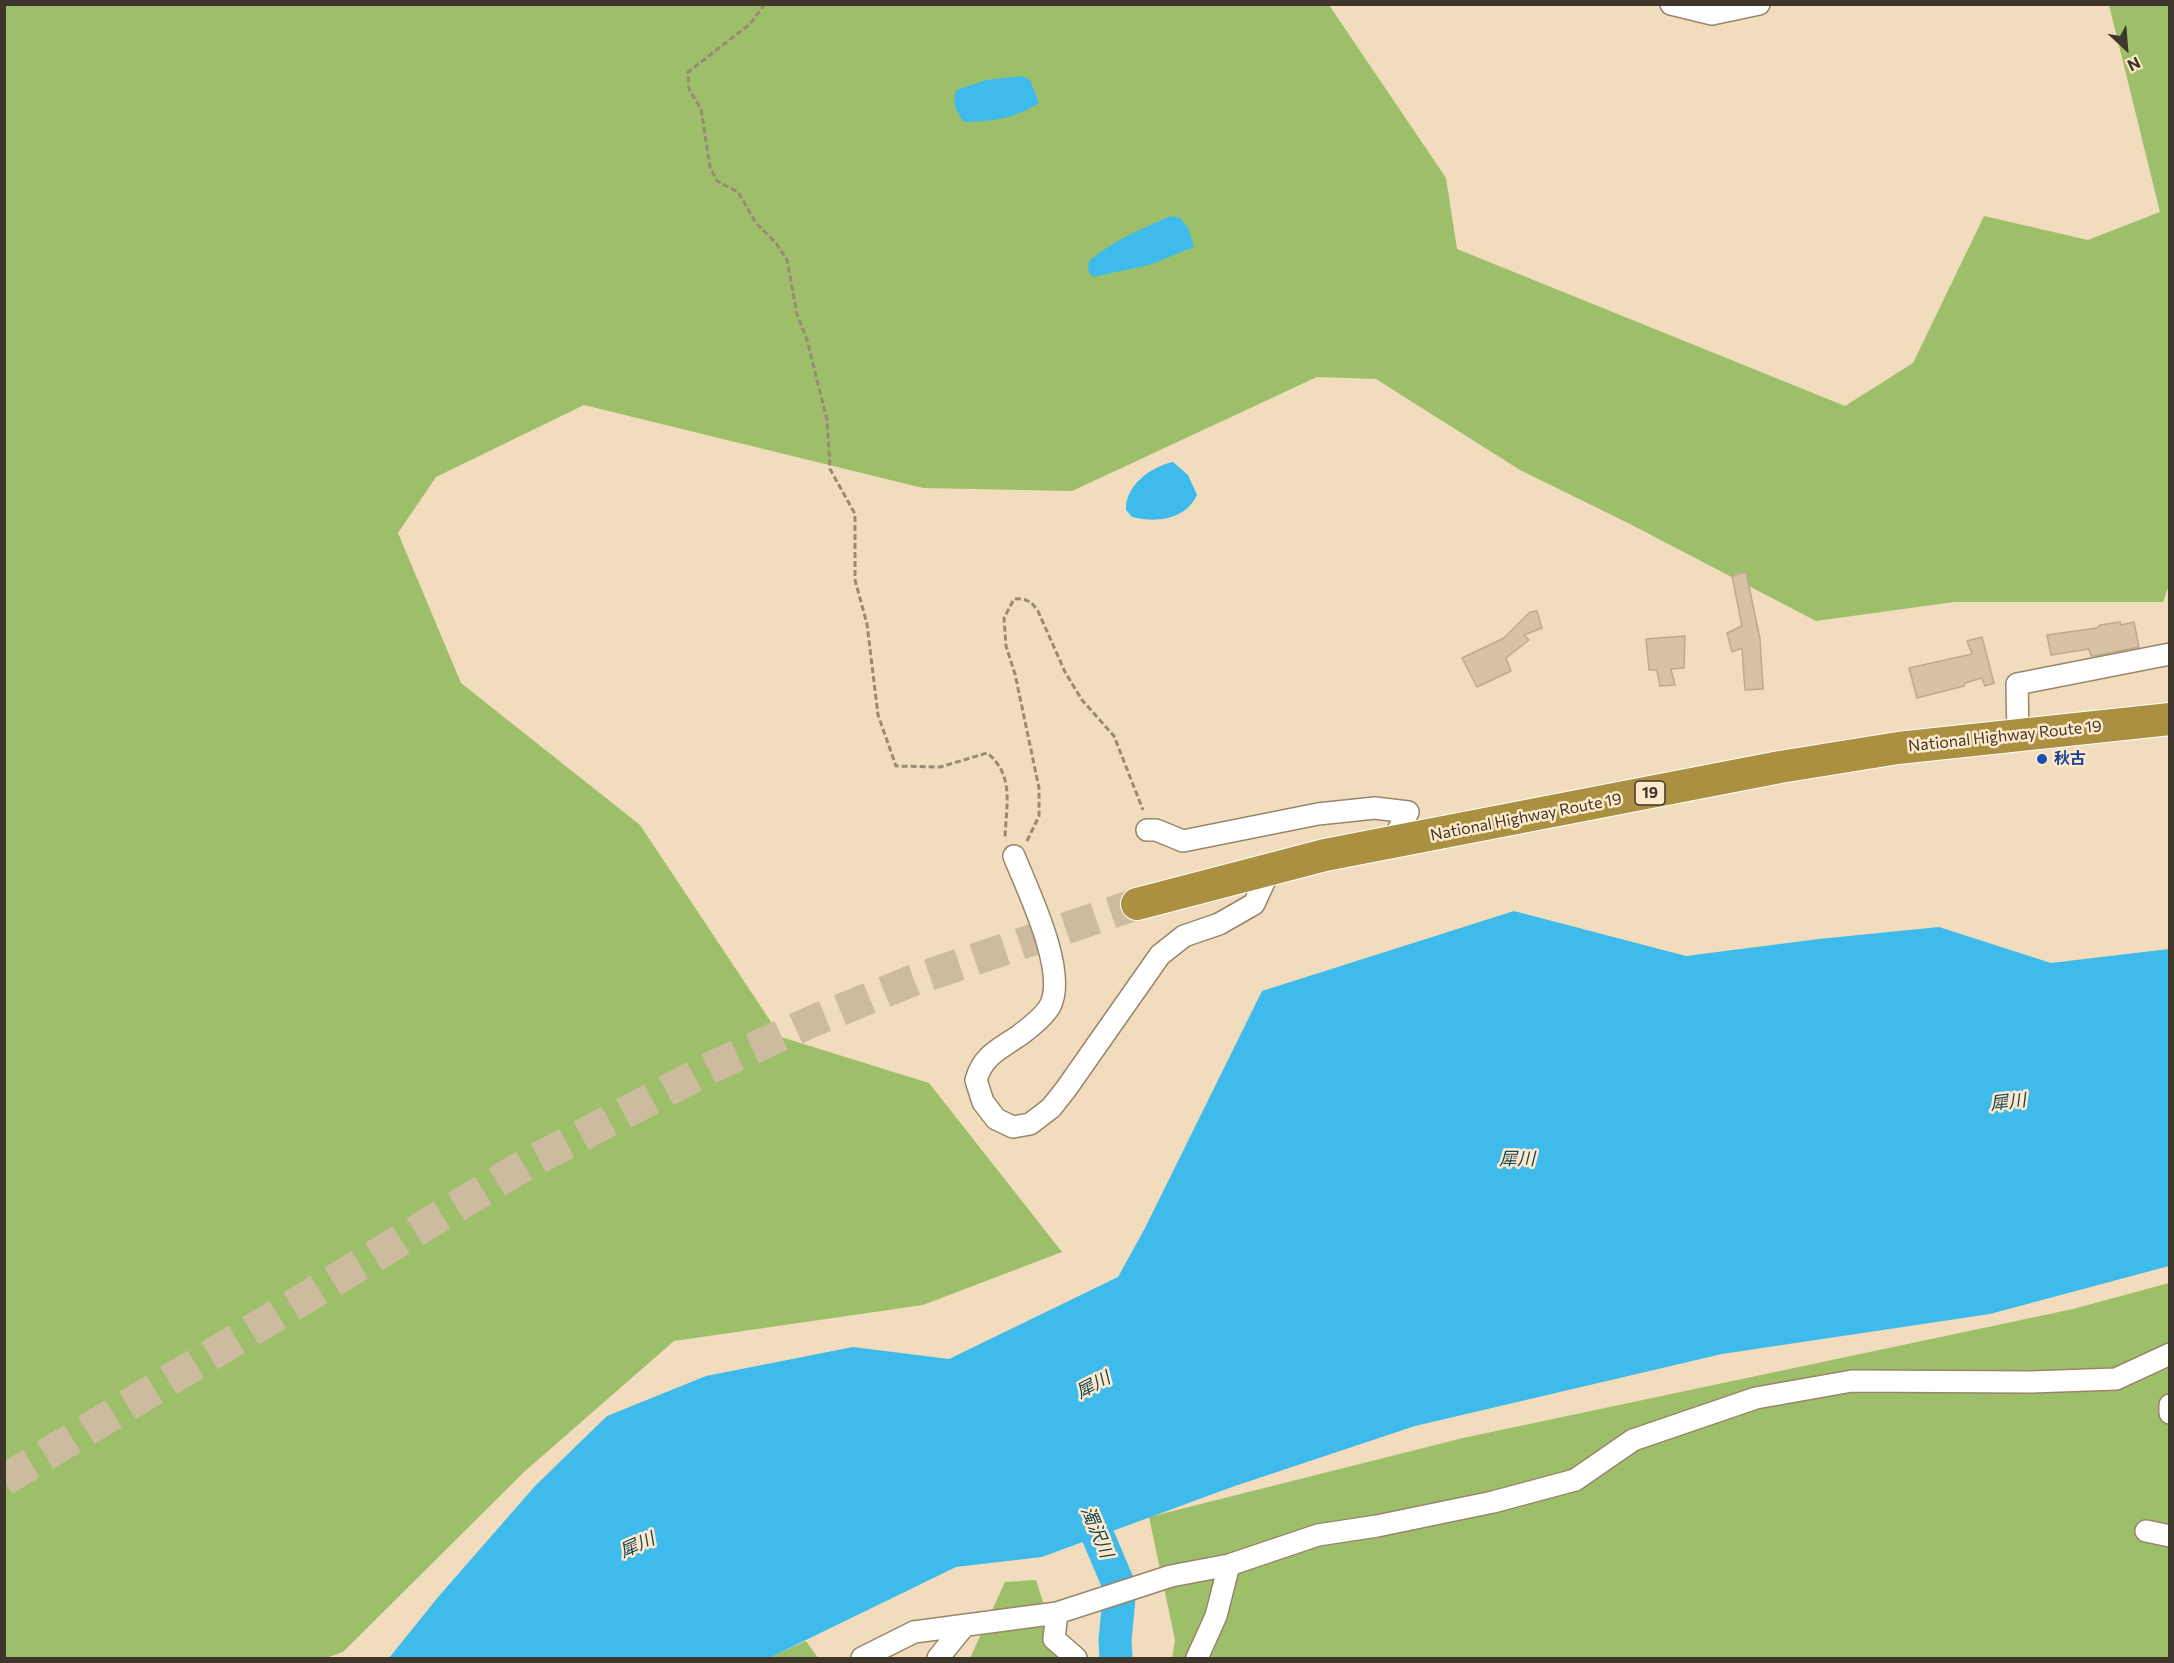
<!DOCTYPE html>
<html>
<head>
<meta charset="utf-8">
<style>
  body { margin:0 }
  #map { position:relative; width:2174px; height:1663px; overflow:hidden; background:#f1dcbd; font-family:Commissioner,sans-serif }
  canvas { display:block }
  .frame { position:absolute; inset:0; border:6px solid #3e362a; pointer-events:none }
  .north { position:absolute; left:2096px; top:18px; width:60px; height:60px; -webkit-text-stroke:4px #ffe9ca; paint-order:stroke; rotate:154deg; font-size:16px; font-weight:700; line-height:24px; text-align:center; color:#3e362a }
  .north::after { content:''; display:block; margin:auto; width:21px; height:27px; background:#3e362a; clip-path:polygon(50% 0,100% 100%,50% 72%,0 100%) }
</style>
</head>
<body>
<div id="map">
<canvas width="2174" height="1663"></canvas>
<div class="frame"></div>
<div class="north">N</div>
</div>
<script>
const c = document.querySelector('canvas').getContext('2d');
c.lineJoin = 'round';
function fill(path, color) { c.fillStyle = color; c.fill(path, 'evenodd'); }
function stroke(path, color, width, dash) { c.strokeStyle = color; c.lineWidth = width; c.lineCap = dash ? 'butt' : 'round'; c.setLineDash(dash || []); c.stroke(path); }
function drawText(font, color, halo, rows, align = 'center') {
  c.font = font + ' Commissioner,"Noto Sans JP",sans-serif'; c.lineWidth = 5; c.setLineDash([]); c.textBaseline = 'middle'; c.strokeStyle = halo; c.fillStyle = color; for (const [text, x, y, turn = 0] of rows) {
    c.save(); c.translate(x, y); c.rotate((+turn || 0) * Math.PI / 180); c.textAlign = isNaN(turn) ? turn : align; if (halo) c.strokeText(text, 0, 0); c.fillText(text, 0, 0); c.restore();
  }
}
fill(new Path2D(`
  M5,5H1329L1446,178L1457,249L1845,406L1913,363L1984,216L2088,240L2160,212L2109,5H2169L2170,582L2163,602H1954L1816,621L1628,523L1520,470L1376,379L1317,377L1072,491L923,488L584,405L436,477L398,533L461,683L640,825L781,1037L929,1083L1062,1252L923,1305L674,1341L524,1472L343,1652L326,1658H5Z
  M2169,1283V1658H1172L1175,1640L1149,1517L1463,1438L2073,1309Z
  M1036,1580L1061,1658H970L1005,1582Z
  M806,1641L818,1658H768Z`), '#9ebf6a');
fill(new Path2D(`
  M1022,76L1030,80L1039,103C1017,118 990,122 964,122C956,111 952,104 956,90L986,80Z
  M1171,216L1180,218L1188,228L1194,247L1149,265L1093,277L1088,271L1089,261C1114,240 1141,229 1171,216Z
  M1173,462L1188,475L1197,495C1185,520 1157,523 1132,517L1126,510C1125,486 1150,467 1173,462Z
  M1514,911L1686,956L1819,939L1939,927L2051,963L2169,949V1266L1990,1314L1722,1354L1415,1426L1232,1487L1042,1557L956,1567L769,1658H389L439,1596L535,1486L607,1416L706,1376L853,1347L949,1359L1118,1277L1145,1228L1262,991Z`), '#3fbbeb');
stroke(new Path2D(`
  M1081,1496L1120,1588L1115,1640L1116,1658`), '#3fbbeb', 33);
const building = new Path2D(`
  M1746,572L1760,639L1763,689L1745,690L1742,648L1732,652L1727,633L1742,626L1732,576Z
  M1537,611L1542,628L1524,635L1529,640L1506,658L1511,671L1477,687L1462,658L1504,638L1530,612Z
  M2120,622L2121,625L2134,622L2139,647L2094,656H2091L2089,649L2051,655L2047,635L2097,628L2100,625Z
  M1685,636L1684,668L1671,669L1675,685L1660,686L1657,670H1649L1646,639Z
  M1982,637L1994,683L1985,686L1982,678L1965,683L1964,686L1917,698L1909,668L1972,654L1967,641Z`);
fill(building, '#d7c2a4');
stroke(building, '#bda98b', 1.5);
stroke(new Path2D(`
  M4,1480L525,1165L714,1066L813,1021L914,980L1137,904`), '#cdbba0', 32, [32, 16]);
const minor = new Path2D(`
  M1671,4L1712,14L1759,4
  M2018,735L2017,684L2170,654
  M1147,830H1156L1183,841L1318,814L1375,808L1408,812L1392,842
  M1014,856C1028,891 1068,972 1050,1006C1044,1017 1029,1028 1020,1035C1000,1049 983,1055 976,1080L983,1102L996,1119L1013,1127L1030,1124L1051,1108L1066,1089L1160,955L1184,936L1219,924L1254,904L1270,869
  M2170,1405V1413
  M2146,1531L2170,1536
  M1057,1613L1054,1639L1076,1658
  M862,1658L914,1632L1057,1613L1171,1576L1229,1565L1318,1535L1377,1526L1493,1502L1575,1480L1633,1440L1756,1398L1852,1381L2031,1382L2116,1379L2170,1354
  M938,1658L965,1625
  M1197,1658L1216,1616L1229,1565`);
const highway = new Path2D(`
  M1137,904L1325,855L1780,767L1898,748L2170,719`);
stroke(minor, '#998669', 24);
stroke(highway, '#fff', 34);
stroke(new Path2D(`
  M765,4L750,24L688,72L689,89L701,109L710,167L717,181L738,192L756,223L776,243L787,260L797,314L807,340L827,420L830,469L855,514V580L867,624L878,715L896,766L940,767L987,753C1015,775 1006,806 1005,838
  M1027,841L1039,816V788L1015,674L1006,646L1004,618L1014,599C1026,598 1031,601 1038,611L1065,672L1082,700L1114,736L1143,810`), '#998a74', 3, [6, 3]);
stroke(minor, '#fff', 21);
stroke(highway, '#aa9040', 32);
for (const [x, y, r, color] of [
  [2042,759,6,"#1a4fb4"]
]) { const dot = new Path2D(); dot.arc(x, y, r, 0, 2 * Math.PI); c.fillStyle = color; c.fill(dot); stroke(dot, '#ffe9ca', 2); }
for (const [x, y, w] of [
  [1650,793,30]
]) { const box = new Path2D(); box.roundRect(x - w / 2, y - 12, w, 24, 4.5); c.fillStyle = '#ffe9ca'; c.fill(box); stroke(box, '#3e362a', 1.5); }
drawText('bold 15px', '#3e362a', null, [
  ["19",1650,793]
]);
drawText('16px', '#3e362a', '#ffe9ca', [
  ["National Highway Route 19",2005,736,-6],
  ["National Highway Route 19",1526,817,-11]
]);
drawText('bold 16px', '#164399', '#ffe9ca', [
  ["秋古",2054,759]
], 'left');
drawText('italic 18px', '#13465a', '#ffe9ca', [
  ["犀川",2008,1102,-7],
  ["犀川",1517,1159],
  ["犀川",1093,1385,-28],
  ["濁沢川",1097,1532,67],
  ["犀川",637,1545,-24]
]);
</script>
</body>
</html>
